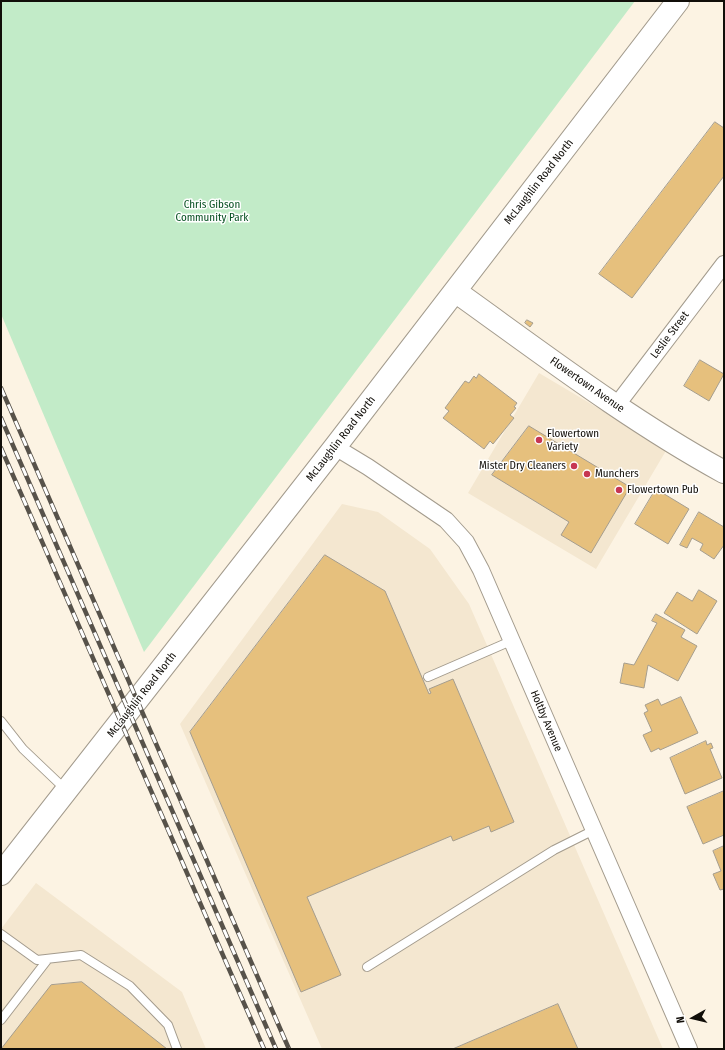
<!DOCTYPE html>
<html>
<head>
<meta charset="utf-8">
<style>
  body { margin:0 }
  #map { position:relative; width:725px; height:1050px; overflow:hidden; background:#fcf3e3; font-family:"Fira Sans Condensed",sans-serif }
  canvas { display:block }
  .frame { position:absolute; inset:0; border:2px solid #110e09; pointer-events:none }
  .north { position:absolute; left:673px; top:998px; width:40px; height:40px; -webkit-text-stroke:3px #fff; paint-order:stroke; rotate:262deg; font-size:11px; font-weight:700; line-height:16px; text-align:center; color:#110e09 }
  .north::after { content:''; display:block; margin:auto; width:14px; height:18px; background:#110e09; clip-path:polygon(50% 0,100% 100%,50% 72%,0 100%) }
</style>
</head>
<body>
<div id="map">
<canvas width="725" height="1050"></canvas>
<div class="frame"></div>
<div class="north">N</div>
</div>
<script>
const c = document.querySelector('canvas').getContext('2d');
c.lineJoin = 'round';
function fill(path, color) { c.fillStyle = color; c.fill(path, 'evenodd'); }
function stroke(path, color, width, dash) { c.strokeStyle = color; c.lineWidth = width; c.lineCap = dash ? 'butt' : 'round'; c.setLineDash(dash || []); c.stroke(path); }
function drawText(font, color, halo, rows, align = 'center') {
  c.font = font + ' "Fira Sans Condensed",sans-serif'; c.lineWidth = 3; c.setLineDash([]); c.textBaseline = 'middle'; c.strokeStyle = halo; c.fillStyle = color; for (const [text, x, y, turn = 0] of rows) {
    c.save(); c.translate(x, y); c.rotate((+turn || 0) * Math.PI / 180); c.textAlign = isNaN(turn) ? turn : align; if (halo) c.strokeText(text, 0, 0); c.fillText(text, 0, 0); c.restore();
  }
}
fill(new Path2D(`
  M539,373L667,449L596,569L468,493Z
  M342,504L378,512L430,549L469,604L663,1049H322L180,724Z
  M36,883L182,992L206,1049H1V929Z`), '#f4e7d0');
fill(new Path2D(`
  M1,1H635L144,652L1,314Z`), '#c2ebc8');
const building = new Path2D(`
  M715,122L724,128V176L632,298L599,274Z
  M527,320L533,323L530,327L525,323Z
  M700,360L724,374L709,401L684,386Z
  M479,374L517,403L514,407L516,408L510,415L514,418L493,444L490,441L484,449L443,418L449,411L445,408L465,381L469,383L474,376L476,378Z
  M529,426L630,487L591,553L561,535L569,522L492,475Z
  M656,489L689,509L668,544L635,524Z
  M699,512L724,527V545L714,559L700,550L703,544L692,538L687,548L680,545Z
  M325,555L385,591L429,694L431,693L429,689L453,679L514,822L491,832L489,826L453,841L451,836L307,897L341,975L301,992L190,732Z
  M699,590L717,601L697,634L664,613L677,592L692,601Z
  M656,614L685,630L681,637L697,646L678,681L648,665L644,688L620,683L624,663L634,665L657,623L652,621Z
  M681,697L698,733L660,750L659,748L651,752L643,735L652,731L644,713L648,711L645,705L658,699L661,705Z
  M706,741L707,745L711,743L713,748L710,749L722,778L685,794L670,758Z
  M724,791V835L703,844L687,807Z
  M724,846V889L720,890L713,874L721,871L713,851Z
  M82,982L167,1049H1L51,985Z
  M558,1004L578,1049H453Z`);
fill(building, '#e6c07d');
stroke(building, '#a59d8e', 1);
const lane = new Path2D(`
  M428,677L511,641
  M1,721L23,749L65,789
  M1,934L37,960L81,955L130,986L168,1025L177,1049
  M367,967L554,850L594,830
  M1,1020L48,959`);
const street = new Path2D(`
  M616,406L724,264
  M335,447L368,467L446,520L466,542L481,570L689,1049`);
const secondary = new Path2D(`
  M455,291C543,354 629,420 724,472
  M1,874L335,447L678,1`);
stroke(lane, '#a39b8d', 10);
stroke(street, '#a39b8d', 18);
stroke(secondary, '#a39b8d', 24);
stroke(lane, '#fff', 8);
stroke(street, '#fff', 16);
stroke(secondary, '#fff', 22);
const rail = new Path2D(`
  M1,388L289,1049
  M1,418L276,1049
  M1,448L264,1049`);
stroke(rail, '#57524a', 4.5);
stroke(rail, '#fff', 3, [9]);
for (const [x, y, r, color] of [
  [539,440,4,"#c73652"],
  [574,466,4,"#c73652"],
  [587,474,4,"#c73652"],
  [619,490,4,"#c73652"]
]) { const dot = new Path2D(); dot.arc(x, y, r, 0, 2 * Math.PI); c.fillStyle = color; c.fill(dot); stroke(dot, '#fff', 1.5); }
drawText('11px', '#110e09', '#fff', [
  ["McLaughlin Road North",539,182,-52],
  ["Leslie Street",670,335,-53],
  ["Flowertown Avenue",587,385,35],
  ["McLaughlin Road North",341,439,-52],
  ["McLaughlin Road North",142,695,-52],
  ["Holtby Avenue",546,721,67]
]);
drawText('11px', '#075022', '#fff', [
  ["Chris Gibson",212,205],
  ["Community Park",212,218]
]);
drawText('11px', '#110e09', '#fff', [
  ["Flowertown",547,434],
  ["Variety",547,447],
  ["Mister Dry Cleaners",566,466,"right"],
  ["Munchers",595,474],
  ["Flowertown Pub",627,490]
], 'left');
</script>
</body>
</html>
